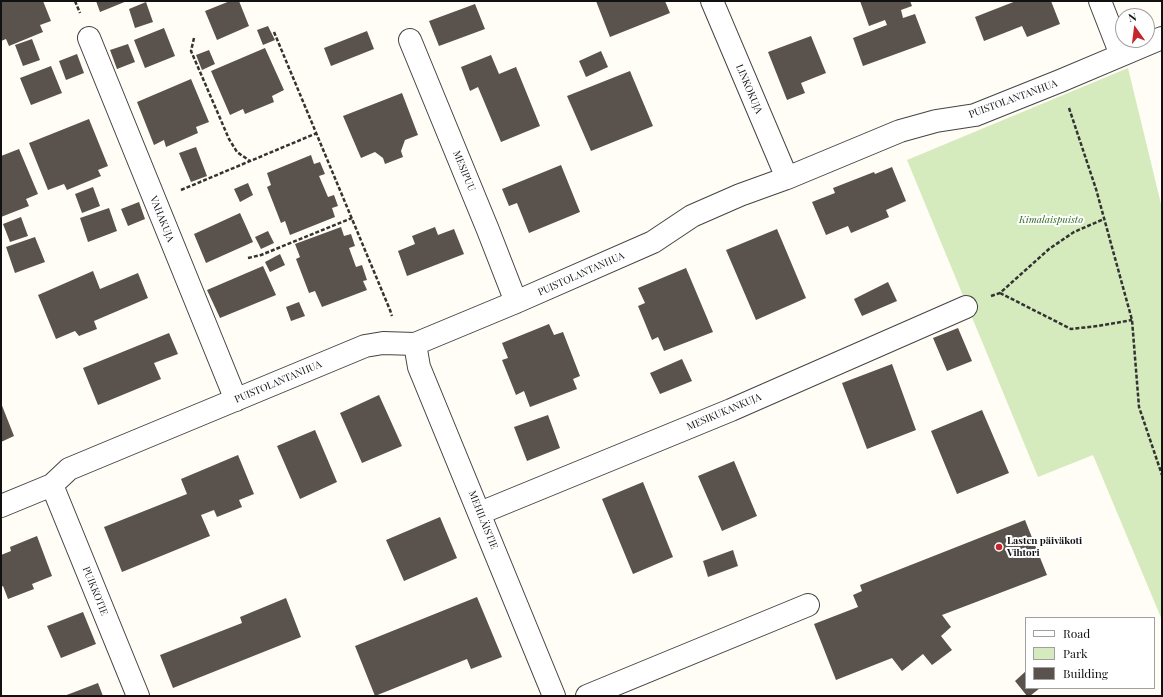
<!DOCTYPE html>
<html>
<head>
<meta charset="utf-8">
<style>
  body { margin:0 }
  #map { position:relative; width:1163px; height:697px; overflow:hidden; background:#fffdf5; font-family:"Playfair Display",serif }
  canvas { display:block }
  .frame { position:absolute; inset:0; border:2px solid #111; pointer-events:none }
  .legend { position:absolute; left:1025px; top:617px; width:130px; height:72px; box-sizing:border-box; background:#fff; border:1px solid #a0a0a0; margin:0; padding:5px 7px; list-style:none; font-size:12px; color:#111 }
  .legend li { display:flex; align-items:center; gap:8px; height:20px }
  .legend b { width:20px; border:1px solid #a0a0a0 }
  .north { position:absolute; left:1115px; top:8px; width:40px; height:40px; box-sizing:border-box; background:#fff; border:1px solid #a0a0a0; border-radius:50%; rotate:346deg; font-size:11px; font-weight:700; line-height:16px; text-align:center; color:#111 }
  .north::after { content:''; display:block; margin:auto; width:14px; height:18px; background:#c4262e; clip-path:polygon(50% 0,100% 100%,50% 72%,0 100%) }
</style>
</head>
<body>
<div id="map">
<canvas width="1163" height="697"></canvas>
<div class="frame"></div>
<ul class="legend">
<li><b style="height:5px;background:#fff"></b>Road</li>
<li><b style="height:11px;background:#d5ebbd"></b>Park</li>
<li><b style="height:11px;background:#5a524d"></b>Building</li>
</ul>
<div class="north">N</div>
</div>
<script>
const c = document.querySelector('canvas').getContext('2d');
c.lineJoin = 'round';
function fill(path, color) { c.fillStyle = color; c.fill(path, 'evenodd'); }
function stroke(path, color, width, dash) { c.strokeStyle = color; c.lineWidth = width; c.lineCap = dash ? 'butt' : 'round'; c.setLineDash(dash || []); c.stroke(path); }
function drawText(font, color, halo, rows, align = 'center') {
  c.font = font + ' "Playfair Display",serif'; c.lineWidth = 4; c.setLineDash([]); c.textBaseline = 'middle'; c.strokeStyle = halo; c.fillStyle = color; for (const [text, x, y, turn = 0] of rows) {
    c.save(); c.translate(x, y); c.rotate((+turn || 0) * Math.PI / 180); c.textAlign = isNaN(turn) ? turn : align; if (halo) c.strokeText(text, 0, 0); c.fillText(text, 0, 0); c.restore();
  }
}
fill(new Path2D(`
  M1128,68L1162,208V620L1093,455L1038,477L907,160Z`), '#d5ebbd');
fill(new Path2D(`
  M1,1H43L51,21L40,25L43,32L9,46L6,39L1,41Z
  M96,1H127L100,12Z
  M230,1H239L249,26L217,40L205,11Z
  M596,1H665L670,13L610,37Z
  M860,1H910L912,6L901,10L903,18L915,14L926,43L863,66L853,38L887,25L885,20L869,26Z
  M1016,1H1051L1060,24L1027,37L1022,26L984,41L975,17Z
  M146,2L153,22L135,28L129,9Z
  M475,4L485,29L439,46L429,21Z
  M268,26L275,40L263,45L257,30Z
  M164,28L175,56L145,68L134,40Z
  M367,31L374,49L331,66L324,48Z
  M811,36L826,73L801,83L805,93L787,100L768,52Z
  M32,39L40,60L23,66L15,45Z
  M128,44L135,62L117,69L110,50Z
  M265,48L284,90L272,96L274,102L245,114L243,109L230,115L211,71Z
  M209,50L215,64L202,70L196,55Z
  M601,51L608,67L586,77L579,61Z
  M77,54L84,73L66,80L59,61Z
  M491,55L499,74L516,67L540,126L501,142L478,87L470,91L461,67Z
  M51,66L62,93L31,105L20,78Z
  M630,71L653,126L591,151L567,96Z
  M191,79L209,122L196,127L198,133L166,147L164,140L154,145L137,102Z
  M402,93L418,135L405,140L401,151L403,157L385,164L383,158L375,152L361,158L343,116Z
  M89,119L108,166L98,170L101,176L67,190L64,184L48,190L29,143Z
  M196,147L207,176L191,182L179,153Z
  M19,149L38,194L26,199L29,206L1,217V156Z
  M311,155L314,164L320,162L325,174L319,176L328,197L334,195L338,206L332,208L335,217L290,235L285,221L281,223L267,187L271,185L267,173Z
  M561,165L580,212L529,233L517,203L509,206L502,189Z
  M892,167L906,201L886,210L889,217L851,233L848,226L826,235L812,202L835,193L833,188L874,172L875,174Z
  M248,183L253,195L240,202L234,189Z
  M93,187L100,206L82,213L75,194Z
  M139,202L145,219L128,226L121,209Z
  M109,208L117,231L88,242L80,218Z
  M240,213L253,242L206,263L194,234Z
  M21,217L28,236L10,242L3,224Z
  M341,227L344,236L351,234L355,246L349,248L356,267L362,265L367,280L363,281L367,290L322,307L315,291L309,293L296,259L300,257L295,244Z
  M435,227L438,235L454,229L464,254L407,276L398,251L415,244L412,236Z
  M777,229L806,298L756,320L726,250Z
  M268,231L274,243L261,249L255,237Z
  M35,237L45,262L15,273L6,247Z
  M280,254L285,265L270,272L265,262Z
  M263,266L276,295L220,318L207,290Z
  M686,268L713,332L664,351L658,337L652,340L638,306L645,303L638,288Z
  M93,271L100,289L138,273L148,298L94,321L97,329L79,336L75,331L56,339L38,295Z
  M888,282L897,301L862,316L854,299Z
  M299,302L305,316L291,321L286,307Z
  M549,324L554,335L563,332L580,376L573,379L577,389L530,407L524,391L516,395L502,360L508,358L502,343Z
  M958,328L972,361L947,371L933,338Z
  M169,333L178,354L154,363L161,379L98,405L83,368Z
  M682,359L692,381L660,394L650,373Z
  M892,364L916,430L867,449L842,383Z
  M379,395L402,446L362,463L340,413Z
  M1,403L14,436L1,442Z
  M982,410L1009,473L957,494L931,431Z
  M548,415L560,448L527,461L514,427Z
  M315,430L337,482L300,499L277,446Z
  M238,455L254,494L239,500L242,507L217,517L214,510L201,515L210,536L122,572L104,527L187,494L181,479Z
  M734,461L757,516L722,531L698,476Z
  M643,482L673,557L633,574L602,499Z
  M440,517L457,558L404,581L386,540Z
  M1025,520L1047,575L942,615L951,627L941,636L952,650L932,665L923,654L902,671L892,658L836,680L814,624L858,607L853,595L862,591L860,585Z
  M37,536L52,576L32,584L34,589L8,599L3,586L1,587V555L11,551L10,547Z
  M733,550L738,566L708,577L703,561Z
  M477,597L502,657L471,669L467,659L375,696L355,646Z
  M286,598L301,637L173,688L160,655L242,623L240,617Z
  M83,612L96,644L61,658L47,626Z
  M1026,671V688H1040L1030,696H1027L1015,681Z
  M98,683L103,696H64Z`), '#5a524d');
const minor = new Path2D(`
  M712,1L787,178
  M1100,1L1121,55
  M89,38L236,400
  M410,40L488,230L516,302
  M415,344L419,367L554,696
  M52,485L138,696
  M1,506L52,485L69,469L365,346L383,343L415,344L516,302L653,242L692,216L740,195L787,178L900,131L936,121L975,115L1060,81L1162,38
  M480,513L731,410L966,307
  M587,696L808,605`);
stroke(minor, '#444', 24);
stroke(new Path2D(`
  M75,1L80,13
  M274,32L390,310L392,316
  M194,38L191,51L229,139L237,152L250,161
  M1069,108L1096,189L1132,320L1139,407L1162,475
  M181,190L317,133
  M248,258L261,255L352,218
  M1000,293L1071,329L1098,326L1132,320
  M991,296L1000,293L1049,249L1074,232L1104,219`), '#333', 2.5, [4, 2]);
stroke(minor, '#fff', 22);
for (const [x, y, r, color] of [
  [999,547,4,"#c4262e"]
]) { const dot = new Path2D(); dot.arc(x, y, r, 0, 2 * Math.PI); c.fillStyle = color; c.fill(dot); stroke(dot, '#fff', 1.5); }
drawText('10px', '#111', '#fff', [
  ["LINKOKUJA",749,89,67],
  ["PUISTOLANTANHUA",1013,99,-20],
  ["MESIPUU",464,171,68],
  ["VAHAKUJA",162,219,68],
  ["PUISTOLANTANHUA",581,274,-24],
  ["PUISTOLANTANHUA",278,382,-23],
  ["MESIKUKANKUJA",724,412,-23],
  ["MEHILÄISTIE",483,520,68],
  ["PUIKKOTIE",95,591,68]
]);
drawText('italic 10px', '#2f6b1f', '#fff', [
  ["Kimalaispuisto",1051,220]
]);
drawText('bold 10px', '#111', '#fff', [
  ["Lasten päiväkoti",1007,541],
  ["Vihtori",1007,553]
], 'left');
</script>
</body>
</html>
